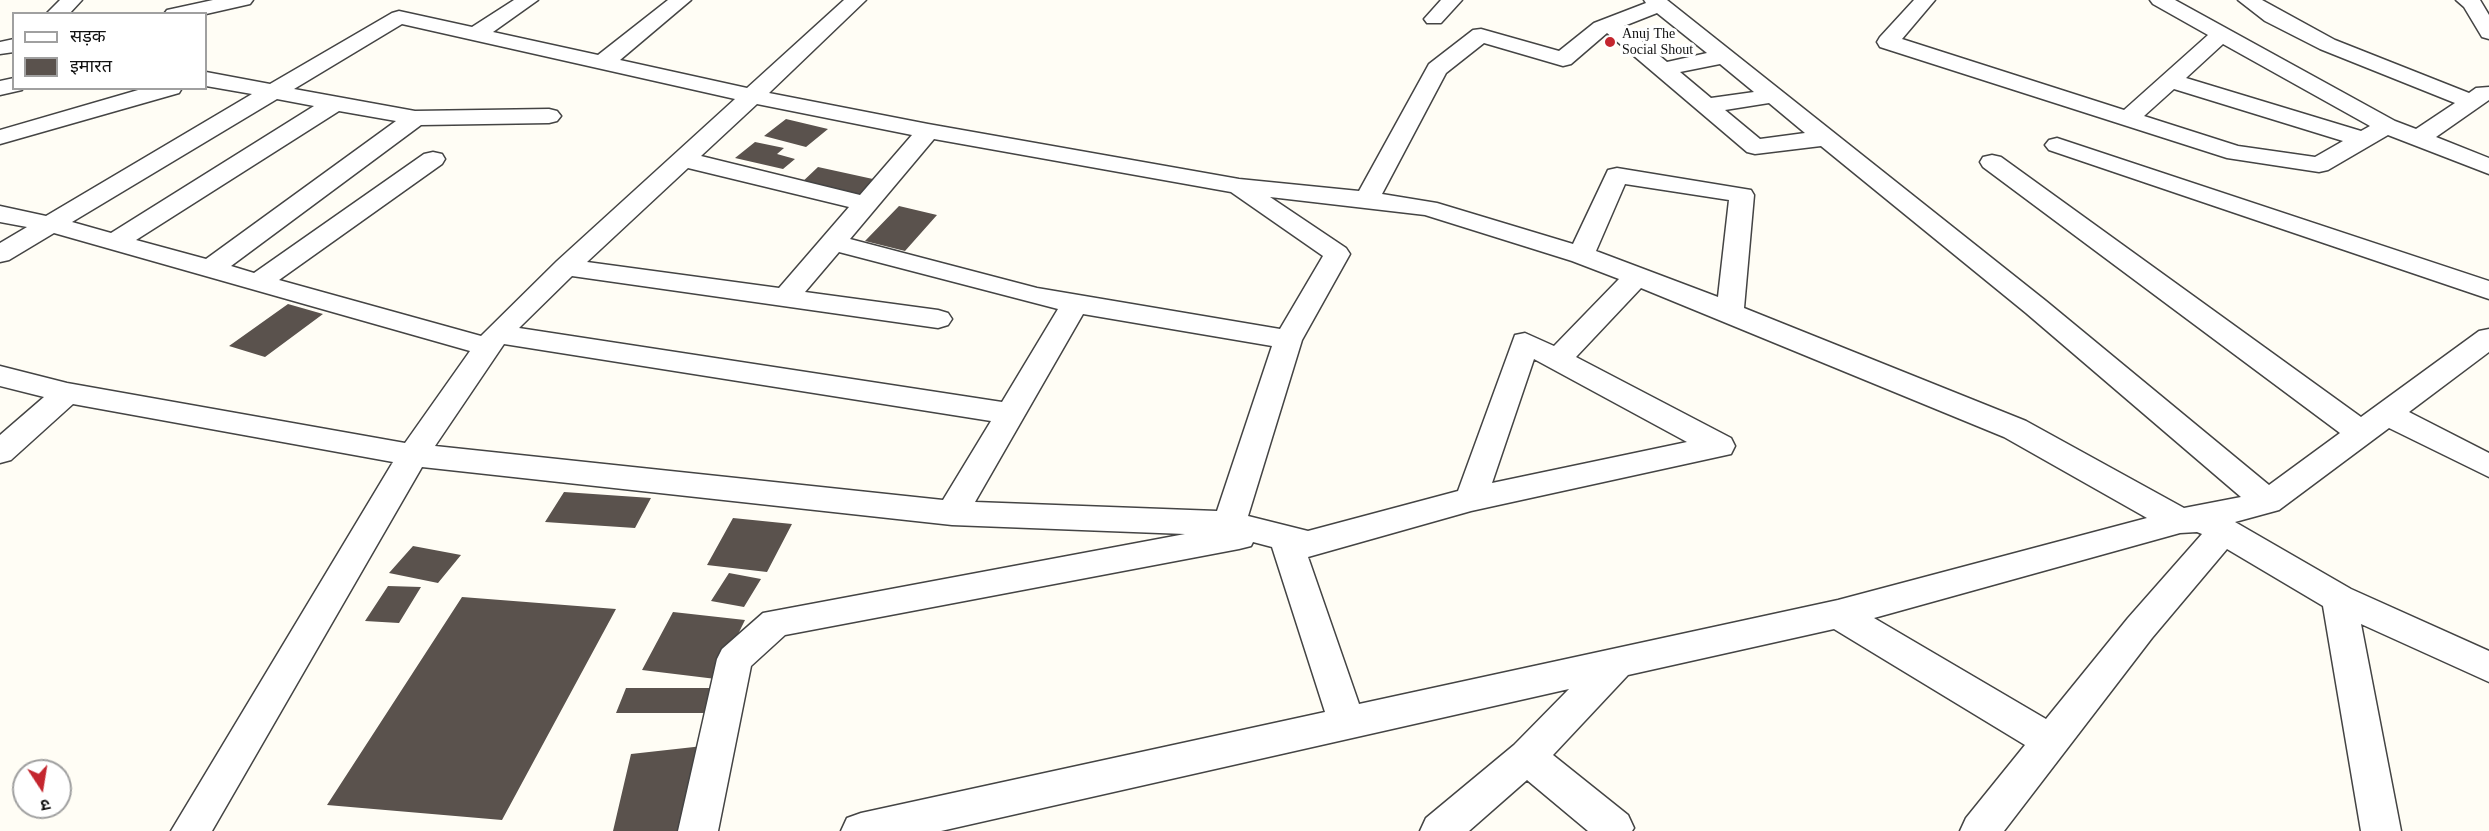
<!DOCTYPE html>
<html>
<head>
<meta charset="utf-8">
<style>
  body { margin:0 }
  #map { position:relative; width:2489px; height:831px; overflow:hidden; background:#fffdf5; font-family:"Times New Roman","Noto Sans Devanagari",serif }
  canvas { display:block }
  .legend { position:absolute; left:12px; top:12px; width:195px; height:78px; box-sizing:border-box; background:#fff; border:2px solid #a0a0a0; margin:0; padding:8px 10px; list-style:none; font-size:18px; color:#111 }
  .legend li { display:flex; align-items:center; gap:12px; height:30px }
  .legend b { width:30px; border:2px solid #a0a0a0 }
  .north { position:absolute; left:12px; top:759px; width:60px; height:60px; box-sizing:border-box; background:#fff; border:2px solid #a0a0a0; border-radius:50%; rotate:168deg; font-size:16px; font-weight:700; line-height:24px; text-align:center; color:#111 }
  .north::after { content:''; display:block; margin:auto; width:21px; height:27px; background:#c4262e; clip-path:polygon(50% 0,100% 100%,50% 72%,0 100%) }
</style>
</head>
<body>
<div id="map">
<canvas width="2489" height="831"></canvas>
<ul class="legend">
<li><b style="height:8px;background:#fff"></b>सड़क</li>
<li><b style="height:16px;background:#5a524d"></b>इमारत</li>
</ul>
<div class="north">उ</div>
</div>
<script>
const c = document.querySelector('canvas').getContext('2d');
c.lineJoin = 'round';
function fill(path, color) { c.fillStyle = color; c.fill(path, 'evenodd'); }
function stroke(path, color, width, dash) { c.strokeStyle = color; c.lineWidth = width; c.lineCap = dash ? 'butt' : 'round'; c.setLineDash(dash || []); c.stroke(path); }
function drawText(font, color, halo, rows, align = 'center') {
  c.font = font + ' "Times New Roman",serif'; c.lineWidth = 6; c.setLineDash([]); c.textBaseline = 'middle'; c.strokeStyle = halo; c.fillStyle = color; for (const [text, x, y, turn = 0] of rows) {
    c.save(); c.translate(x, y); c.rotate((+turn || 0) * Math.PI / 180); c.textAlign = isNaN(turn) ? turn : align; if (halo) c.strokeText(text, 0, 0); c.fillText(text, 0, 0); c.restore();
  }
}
fill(new Path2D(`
  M786,119L828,129L806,147L764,136Z
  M755,142L784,148L777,154L795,159L783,169L735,158Z
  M818,167L882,181L863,200L799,185Z
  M899,206L937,215L905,251L865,241Z
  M288,304L323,314L265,357L229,346Z
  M564,492L651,498L635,528L545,522Z
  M733,518L792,524L767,572L707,565Z
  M413,546L461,555L438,583L389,573Z
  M729,573L761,579L744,607L711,601Z
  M388,586L421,587L399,623L365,621Z
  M462,597L616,609L502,820L327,805Z
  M673,612L745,620L716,679L642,670Z
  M626,688H725L716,713H616Z
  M703,746L687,831H613L631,754Z`), '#5a524d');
const minor = new Path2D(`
  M60,0H82L69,14H46Z
  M213,0H253L250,4L206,14H164L167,10Z
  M514,0H538L493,32L598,55L668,0H691L620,60L747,88L844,0H866L769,93L928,124L1239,179L1359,191L1429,64L1473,30L1481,29L1559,51L1594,23L1646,3L1644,0H1667L2046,301L2269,485L2340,433L1983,167L1980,162L1983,157L1992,155L2001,157L2361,417L2479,331L2489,329V352L2409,412L2489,453V477L2389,428L2279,510L2235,522L2351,589L2489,651V682L2361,624L2401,831H2361L2323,606L2227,549L2152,638L2004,831H1960L1966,818L2025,745L1834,629L1628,675L1553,755L1628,815L1634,828L1632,831H1588L1527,780L1469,831H1420L1426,818L1514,745L1569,689L941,831H841L847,818L861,813L1325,712L1272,547L1253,542L1251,546L1239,549L785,635L751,666L718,831H678L717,659L722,649L763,613L1185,534L952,525L422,467L212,831H171L393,462L73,404L11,460L0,463V435L44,397L0,386V366L67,383L405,443L470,351L54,233L9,260L0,262V243L27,227L0,222V206L46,216L252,94L206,86V72L270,84L392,13L399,11L472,27ZM1657,13L1707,53L1667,62L1624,26ZM402,24L735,99L557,261L481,336L279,280L442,164L445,159L442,154L433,152L424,154L254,273L231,266L421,125L549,123L557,121L561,116L557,111L549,109L415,111L294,89ZM1607,33L1747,152L1755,154L1821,146L2026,313L2241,497L2184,508L2026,421L1744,308L1754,195L1751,190L1617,168L1608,170L1573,244L1437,203L1382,194L1446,73L1484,43L1563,66L1571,64ZM1720,64L1754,92L1711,98L1680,72ZM277,99L314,106L111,233L72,222ZM1769,103L1805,133L1760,139L1725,110ZM757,104L912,135L860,195L701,156ZM339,111L396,121L206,259L136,240ZM934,139L1231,192L1323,256L1280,329L1037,288L850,239ZM688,168L849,207L779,288L587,262ZM1625,184L1729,200L1718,297L1596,251ZM1270,197L1425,215L1572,261L1619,279L1554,346L1525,333L1515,335L1458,491L1308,531L1248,516L1302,340L1350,254L1346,248ZM839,252L1058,309L1002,402L519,328L572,276L938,328L948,325L952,319L948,313L938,310L805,292ZM1641,288L2004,437L2147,518L1838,600L1359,704L1308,557L1471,511L1731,454L1735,446L1731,438L1576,357ZM1083,314L1272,346L1217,511L975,502ZM504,344L991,421L943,500L435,446ZM1534,359L1687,442L1492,483ZM2197,532L2202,534L2128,618L2046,719L1874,618L2180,533Z
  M1441,0H1462L1441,23H1427L1424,19Z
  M1914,0H1935L1902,39L2124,110L2208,35L2153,4L2150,0H2175L2395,121L2416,129L2455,103L2320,49L2265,21L2238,0H2262L2335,40L2469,93L2476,88L2489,87V100L2436,137L2489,158V174L2388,135L2328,170L2319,172L2227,158L1880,47L1877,42L1880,37ZM2223,44L2370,126L2361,131L2186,78ZM2174,89L2343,141L2315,157L2238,146L2144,116Z
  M2456,0H2480L2489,15V39L2482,37L2464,7Z
  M14,39V52L0,54V42Z
  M14,78V88L22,90L0,95V81Z
  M145,88H182L179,93L0,144V130Z
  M2057,138L2489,281V299L2049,150L2045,145L2049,140Z`);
stroke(minor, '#444', 3);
fill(minor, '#fff');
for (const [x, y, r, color] of [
  [1610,42,6,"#c4262e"]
]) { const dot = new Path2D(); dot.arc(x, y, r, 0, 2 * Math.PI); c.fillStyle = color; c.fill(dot); stroke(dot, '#fff', 2); }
drawText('14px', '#111', '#fff', [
  ["Anuj The",1622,34],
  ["Social Shout",1622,50]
], 'left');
</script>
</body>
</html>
